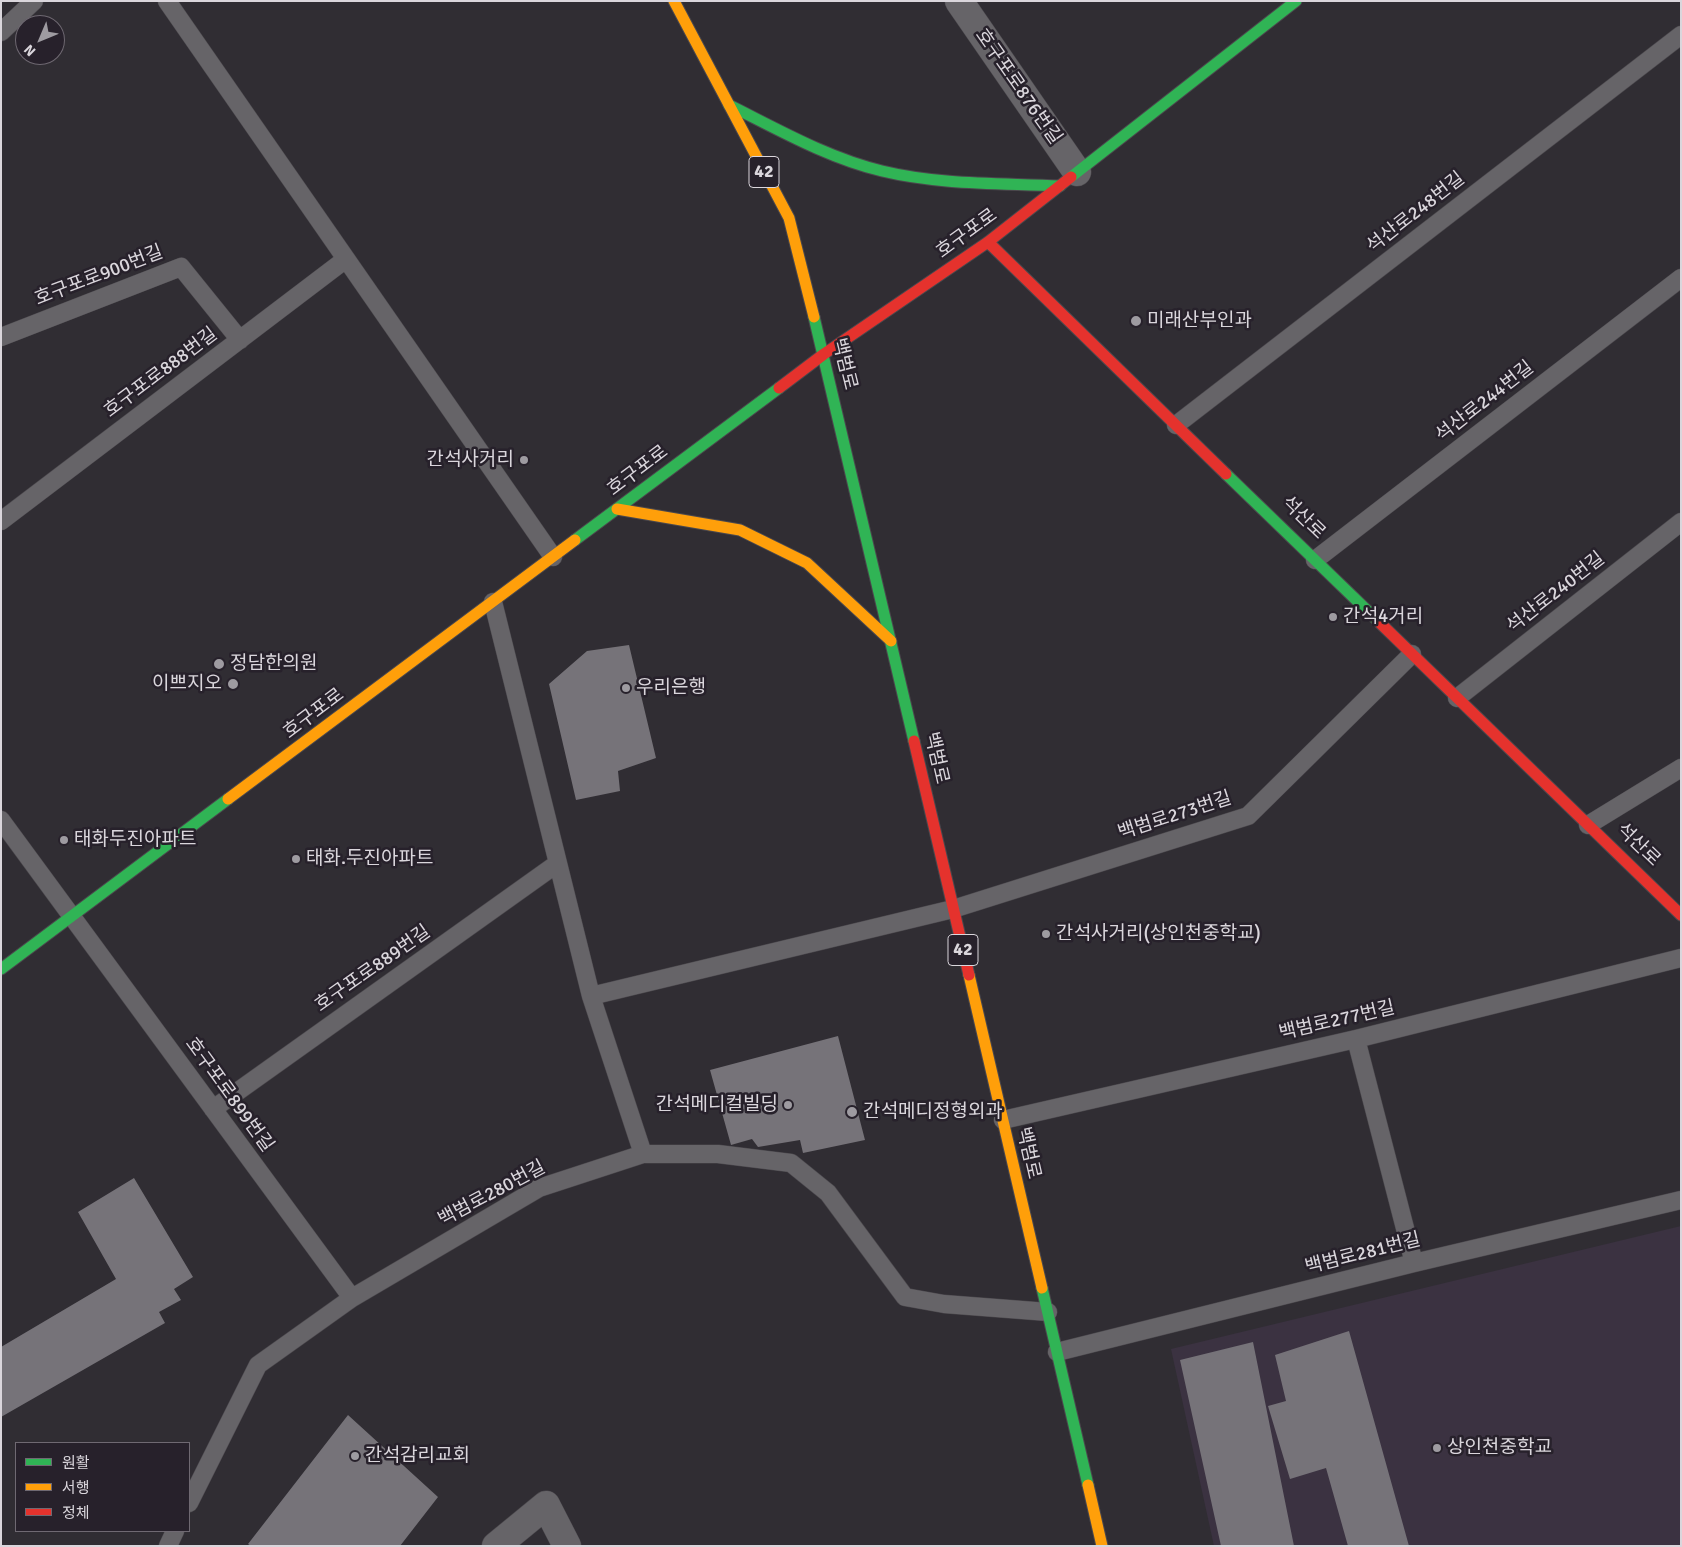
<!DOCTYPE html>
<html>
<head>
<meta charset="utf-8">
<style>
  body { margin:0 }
  #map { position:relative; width:1682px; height:1547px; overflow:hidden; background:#302d33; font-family:Signika,"Noto Sans KR",sans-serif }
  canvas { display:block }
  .frame { position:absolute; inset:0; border:2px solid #dad6dc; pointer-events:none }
  .legend { position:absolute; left:15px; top:1442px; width:175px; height:90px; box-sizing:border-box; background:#27212b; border:1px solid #6f6972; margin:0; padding:6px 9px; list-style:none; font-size:15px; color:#dad6dc }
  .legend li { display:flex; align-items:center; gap:10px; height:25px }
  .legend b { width:25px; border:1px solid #6f6972 }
  .north { position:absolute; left:15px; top:15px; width:50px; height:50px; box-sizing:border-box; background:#27212b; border:1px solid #6f6972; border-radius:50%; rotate:225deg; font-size:14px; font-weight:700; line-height:20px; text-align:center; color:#dad6dc }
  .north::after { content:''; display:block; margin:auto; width:18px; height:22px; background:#9e9ba1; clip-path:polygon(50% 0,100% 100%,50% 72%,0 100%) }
</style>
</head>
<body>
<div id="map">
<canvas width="1682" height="1547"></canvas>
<div class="frame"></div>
<ul class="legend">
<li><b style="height:6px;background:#30b455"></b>원활</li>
<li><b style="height:6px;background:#ff9f0a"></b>서행</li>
<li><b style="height:6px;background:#e5322d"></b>정체</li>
</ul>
<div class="north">N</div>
</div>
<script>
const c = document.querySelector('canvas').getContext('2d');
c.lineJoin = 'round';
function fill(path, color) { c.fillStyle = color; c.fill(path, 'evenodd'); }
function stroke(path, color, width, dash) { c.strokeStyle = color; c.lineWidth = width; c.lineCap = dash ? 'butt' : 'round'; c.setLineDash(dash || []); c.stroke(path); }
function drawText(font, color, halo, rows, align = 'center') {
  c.font = font + ' Signika,"Noto Sans KR",sans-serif'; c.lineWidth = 5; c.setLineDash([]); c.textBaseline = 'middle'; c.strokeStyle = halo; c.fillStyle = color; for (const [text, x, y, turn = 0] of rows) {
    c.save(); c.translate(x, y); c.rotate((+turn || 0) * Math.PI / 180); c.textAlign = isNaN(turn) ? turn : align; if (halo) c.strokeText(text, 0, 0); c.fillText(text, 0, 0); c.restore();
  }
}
fill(new Path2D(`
  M1681,1226V1546H1214L1171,1349Z`), '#3b3241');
fill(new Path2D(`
  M629,645L656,758L618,771L620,791L576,800L549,684L587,651Z
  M838,1036L865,1140L803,1153L800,1140L758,1147L752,1139L731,1145L710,1070Z
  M134,1178L193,1277L174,1289L181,1300L159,1312L165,1323L1,1417V1347L116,1279L78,1212Z
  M1349,1331L1409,1546H1348L1326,1468L1290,1479L1268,1406L1286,1401L1275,1355Z
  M1253,1342L1294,1546H1221L1180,1360Z
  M348,1415L438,1497L400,1546H251L248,1544Z`), '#767379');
const lane = new Path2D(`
  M167,1L553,557
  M1,32L34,1
  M1,337L181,267L240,340
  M1176,425L1681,35
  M1,521L346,259
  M1315,560L1681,278
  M493,602L591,996L643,1154
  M1457,698L1681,522
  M1,820L352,1298
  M1588,825L1681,768
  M591,996L953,909L1248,816L1412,654
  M1356,1039L1414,1263
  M213,1109L558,863
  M1003,1120L1356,1039L1681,958
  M1057,1352L1414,1263L1681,1200
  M189,1503L258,1365L352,1298L539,1188L643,1154H718L791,1163L828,1193L905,1297L944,1304L1048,1312
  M168,1546L175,1531`);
const street = new Path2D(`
  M959,1L1077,172
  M496,1546L546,1505L567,1546`);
const fast = new Path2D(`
  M729,105C779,130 828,158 882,171C940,185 1001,183 1060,186
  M1071,177L1296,1
  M814,317L914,741
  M1226,474L1377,620
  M575,540L779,388
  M1,969L228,799
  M1042,1288L1088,1485`);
const slow = new Path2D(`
  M674,1L789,218L814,317
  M617,509L740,530L807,563L891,641
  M228,799L575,540
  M969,975L1042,1288
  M1088,1485L1102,1546`);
const jam = new Path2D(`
  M988,242L1226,474
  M779,388L824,354L988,242L1071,177
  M1377,620L1681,915
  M914,741L969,975`);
stroke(lane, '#4b484d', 19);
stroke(street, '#4b484d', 29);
stroke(fast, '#4b484d', 13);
stroke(slow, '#4b484d', 13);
stroke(jam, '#4b484d', 13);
stroke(lane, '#666468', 18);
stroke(street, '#666468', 28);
stroke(fast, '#30b455', 11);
stroke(slow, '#ff9f0a', 11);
stroke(jam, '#e5322d', 11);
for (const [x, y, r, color] of [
  [1136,321,6,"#9e9ba1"],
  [524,460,5,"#9e9ba1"],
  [1333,617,5,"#9e9ba1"],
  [219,664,6,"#9e9ba1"],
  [233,684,6,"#9e9ba1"],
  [626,688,5,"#9e9ba1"],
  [64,840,5,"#9e9ba1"],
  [296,859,5,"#9e9ba1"],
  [1046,934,5,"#9e9ba1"],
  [788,1105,5,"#9e9ba1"],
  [852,1112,6,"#9e9ba1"],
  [1437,1448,5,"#9e9ba1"],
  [355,1456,5,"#9e9ba1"]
]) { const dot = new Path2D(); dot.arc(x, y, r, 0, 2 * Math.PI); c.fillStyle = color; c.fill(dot); stroke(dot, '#27212b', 2); }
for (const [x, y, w] of [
  [764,172,30],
  [963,950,30]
]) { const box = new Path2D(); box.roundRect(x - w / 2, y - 15.5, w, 31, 4); c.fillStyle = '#27212b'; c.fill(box); stroke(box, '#dad6dc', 1); }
drawText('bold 18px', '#dad6dc', null, [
  ["42",764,172],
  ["42",963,950]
]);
drawText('19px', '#dad6dc', '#27212b', [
  ["호구포로876번길",1018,87,55],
  ["석산로248번길",1416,213,-38],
  ["호구포로",967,234,-36],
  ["호구포로900번길",99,276,-21],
  ["백범로",844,364,76],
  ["호구포로888번길",161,373,-37],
  ["석산로244번길",1485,402,-38],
  ["호구포로",638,471,-37],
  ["석산로",1303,518,44],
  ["석산로240번길",1556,593,-38],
  ["호구포로",314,714,-37],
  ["백범로",936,758,77],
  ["백범로273번길",1175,816,-18],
  ["석산로",1638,845,44],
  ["호구포로889번길",373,969,-35],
  ["백범로277번길",1337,1021,-13],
  ["호구포로899번길",229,1095,54],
  ["백범로",1028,1153,77],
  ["백범로280번길",492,1194,-28],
  ["백범로281번길",1363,1254,-14]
]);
drawText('19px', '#dad6dc', '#27212b', [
  ["미래산부인과",1147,321],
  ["간석사거리",514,460,"right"],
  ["간석4거리",1343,617],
  ["정담한의원",230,664],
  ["이쁘지오",222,684,"right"],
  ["우리은행",636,688],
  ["태화두진아파트",74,840],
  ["태화.두진아파트",306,859],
  ["간석사거리(상인천중학교)",1056,934],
  ["간석메디컬빌딩",778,1105,"right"],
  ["간석메디정형외과",863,1112],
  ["상인천중학교",1447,1448],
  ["간석감리교회",365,1456]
], 'left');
</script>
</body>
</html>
